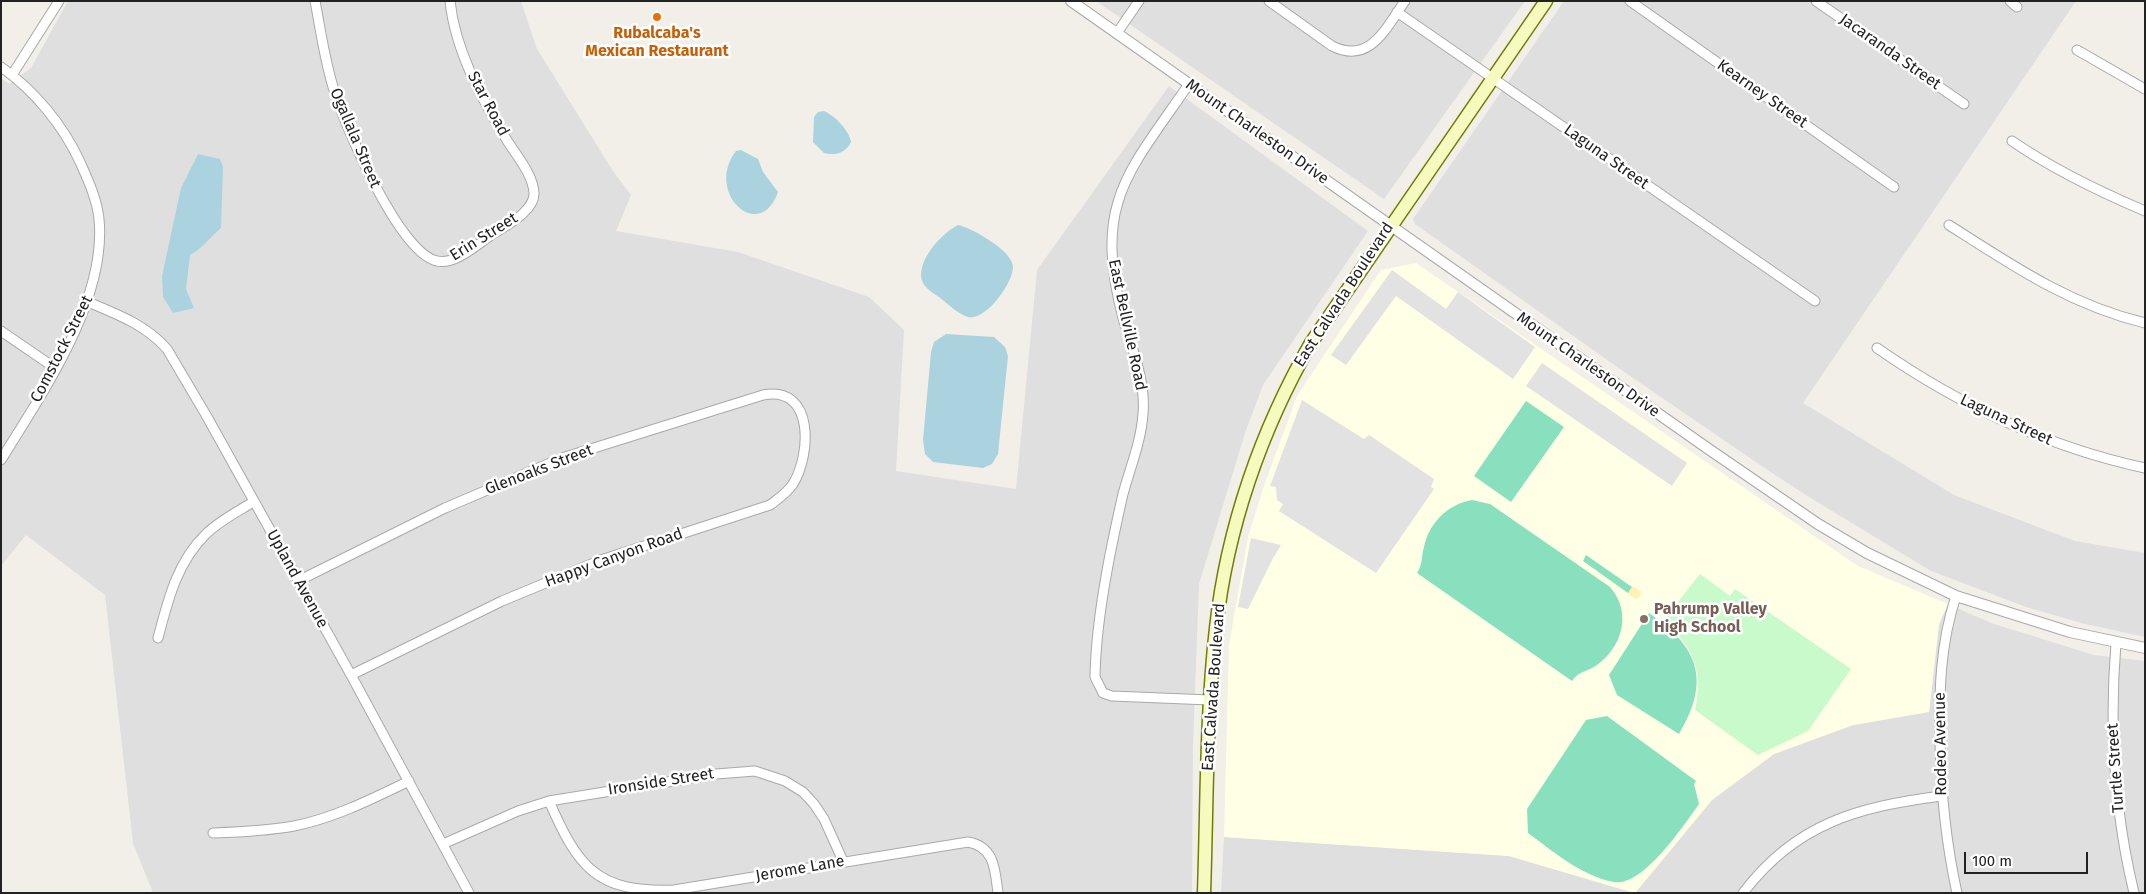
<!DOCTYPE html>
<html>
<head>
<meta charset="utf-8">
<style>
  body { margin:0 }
  #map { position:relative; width:2146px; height:894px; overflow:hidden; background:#f2efe9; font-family:"Fira Sans",sans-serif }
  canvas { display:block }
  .frame { position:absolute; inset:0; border:2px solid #222; pointer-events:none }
  .scale { position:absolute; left:1964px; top:852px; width:124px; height:22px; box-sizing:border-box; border:2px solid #222; border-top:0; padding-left:6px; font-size:15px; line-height:18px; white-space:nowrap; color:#222; -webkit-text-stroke:4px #fff; paint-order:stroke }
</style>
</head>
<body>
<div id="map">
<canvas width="2146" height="894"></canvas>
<div class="frame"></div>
<div class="scale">100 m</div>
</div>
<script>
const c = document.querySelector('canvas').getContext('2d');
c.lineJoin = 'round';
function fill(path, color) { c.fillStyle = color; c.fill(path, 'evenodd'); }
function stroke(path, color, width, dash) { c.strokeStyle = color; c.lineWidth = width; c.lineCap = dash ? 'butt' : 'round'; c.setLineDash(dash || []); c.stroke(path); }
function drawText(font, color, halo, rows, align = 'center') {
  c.font = font + ' "Fira Sans",sans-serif'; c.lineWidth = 5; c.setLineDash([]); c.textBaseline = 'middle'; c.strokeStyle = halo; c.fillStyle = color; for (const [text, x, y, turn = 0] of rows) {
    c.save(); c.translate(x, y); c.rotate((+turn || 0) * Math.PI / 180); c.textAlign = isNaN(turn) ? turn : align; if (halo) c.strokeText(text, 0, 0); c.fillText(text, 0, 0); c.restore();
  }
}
fill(new Path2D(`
  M68,1H521L537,49L613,171L631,195L616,231L738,252L869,297L904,330L896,471L1016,489L1037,270L1169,86L1368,231L1263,385L1245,433L1199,584L1193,745L1192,893H153L133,843L105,595L26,535L1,566V78L9,84L31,68Z
  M1096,1H1525L1384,199Z
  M1564,1H2076L1803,403L1954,495L2075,541L2145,553V637L2085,624L2026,607L1931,571L1809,497L1763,467L1620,369L1415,224L1413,219Z
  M1948,604L1991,623L2094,655L2145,661V893H1635L1712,800L1774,754L1853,725L1929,712L1939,624Z
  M1224,837L1509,856L1634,893H1221Z`), '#e0dfdf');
fill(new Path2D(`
  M1416,263L1858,566L1948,604L1939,624L1929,712L1853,725L1774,754L1712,800L1635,893L1509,856L1224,837L1229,645L1248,537L1265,483L1297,396L1381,270Z`), '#ffffe5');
fill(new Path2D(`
  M1633,586L1642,592L1637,600L1628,594Z`), '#fff1ba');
fill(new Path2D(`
  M1700,574L1730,596L1735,589L1851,669L1808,731L1758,755L1695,710C1704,670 1693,646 1663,621Z`), '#c8facc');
fill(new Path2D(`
  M1526,401L1564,427L1511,502L1474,476Z
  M1472,500L1490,504L1610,587C1633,613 1622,649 1594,667C1585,672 1578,672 1572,681L1417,573C1423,564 1421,557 1424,547C1429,523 1448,504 1472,500Z
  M1586,555L1632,587L1628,593L1583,561Z
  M1649,613C1699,647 1711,681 1679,734L1617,695L1609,675Z
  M1607,716L1696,781L1694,784L1699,804C1684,825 1643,887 1614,882C1581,876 1553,851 1528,833L1527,809L1586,720Z`), '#88e0be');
fill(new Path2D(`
  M1392,270L1446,309L1458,292L1535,347L1513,379L1396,296L1346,365L1331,355Z
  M1542,363L1687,463L1672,486L1526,386Z
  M1302,400L1364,439L1369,435L1434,479L1431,487L1434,489L1376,573L1279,511L1283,504L1277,500L1276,487L1270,486Z
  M1251,538L1281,545L1272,560L1248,609L1238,607Z`), '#e2e2e2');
fill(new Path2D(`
  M824,111C835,116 849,130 851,142C846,153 835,156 824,153L813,142L814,117L818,112Z
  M741,150L758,159L763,172L778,192C760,244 704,193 736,151Z
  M198,154L220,159L223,167L221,228C210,237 202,249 190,255L186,289L194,308L173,313L163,297L162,276L181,188Z
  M958,225C972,228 1013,251 1013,267C1013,283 986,321 968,317C958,314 947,303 939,297C927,289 918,283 922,268C926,251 944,232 958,225Z
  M946,334L994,337L1005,347L1008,356L998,454L992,464L983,468L933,462L925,454L923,440L931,352L934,342Z`), '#aad3df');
const minor = new Path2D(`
  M315,1C321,32 325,64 335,93C346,128 400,254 437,261C455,265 475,246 490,236C503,227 535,212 534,193C533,173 514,153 505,137C480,96 455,49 450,1
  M1269,1L1332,46C1370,65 1386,28 1405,1
  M1630,1L1894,187
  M1816,1L1964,104
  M2010,1L2017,7
  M1397,12L1815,301
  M1117,33L1139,1
  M2077,50L2145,89
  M1,67C34,90 63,125 80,162C88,180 97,199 99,219C107,301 42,393 1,460
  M12,75L59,1
  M1189,84C1127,174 1093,203 1123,318C1132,348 1146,382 1143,414C1141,442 1130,468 1123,494C1110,551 1096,619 1095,677L1103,693L1112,696L1210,700
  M2012,141C2054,170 2098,191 2145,211
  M1949,225C2013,266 2070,305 2145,323
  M88,302C117,314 146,325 167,349L206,415L351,675L469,893
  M1,331L55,368
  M1877,348C1959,405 2047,447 2145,468
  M298,581L445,508L562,458L763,395C815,385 811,455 793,484C787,493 778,499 770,505L601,560L502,601L351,675
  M1956,596C1940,645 1939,691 1940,742C1941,793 1946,843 1957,893
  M158,638C168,600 177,562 206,534C219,521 237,512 253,502
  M2116,643C2109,728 2114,810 2134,893
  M549,801C578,867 596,893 674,890L968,842C995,847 995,870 998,893
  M213,833C240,832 267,831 294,826C334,818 372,799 409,781
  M443,844L518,811L549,801L716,774L755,771L785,781L803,792L814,804L824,819L843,861
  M1743,893C1796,823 1858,807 1941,796`);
const tertiary = new Path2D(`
  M1071,1L1710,450L1818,524L1867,553L1956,596L2070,632L2145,648`);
const secondary = new Path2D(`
  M1204,893C1207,805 1206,716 1216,628C1227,528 1261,430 1311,343L1546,1`);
stroke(minor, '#a9a9a9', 11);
stroke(tertiary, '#a9a9a9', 12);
stroke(secondary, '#707d05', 15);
stroke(minor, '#fff', 9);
stroke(tertiary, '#fff', 10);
stroke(secondary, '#f7fabf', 12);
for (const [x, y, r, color] of [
  [657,17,5,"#e8710a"],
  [1644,619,5,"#8d6e63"]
]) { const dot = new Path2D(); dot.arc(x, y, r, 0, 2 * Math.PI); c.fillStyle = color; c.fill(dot); stroke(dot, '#fff', 2); }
drawText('bold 16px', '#c56008', '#fff', [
  ["Rubalcaba's",657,34],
  ["Mexican Restaurant",657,52]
]);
drawText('16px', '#222', '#fff', [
  ["Jacaranda Street",1890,52,35],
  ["Kearney Street",1762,94,35],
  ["Star Road",488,104,62],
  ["Mount Charleston Drive",1257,132,35],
  ["Ogallala Street",355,138,67],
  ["Laguna Street",1606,157,35],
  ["Erin Street",484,237,-32],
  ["East Calvada Boulevard",1344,295,-57],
  ["East Bellville Road",1127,325,78],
  ["Comstock Street",62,349,-63],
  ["Mount Charleston Drive",1588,365,35],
  ["Laguna Street",2006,420,25],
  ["Glenoaks Street",539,470,-21],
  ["Happy Canyon Road",614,558,-20],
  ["Upland Avenue",297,579,61],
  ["East Calvada Boulevard",1214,687,-86],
  ["Rodeo Avenue",1941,744,-91],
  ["Turtle Street",2116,768,-94],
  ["Ironside Street",661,782,-9],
  ["Jerome Lane",800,869,-10]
]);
drawText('bold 16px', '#785e54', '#fff', [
  ["Pahrump Valley",1654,610],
  ["High School",1654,628]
], 'left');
</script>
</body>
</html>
